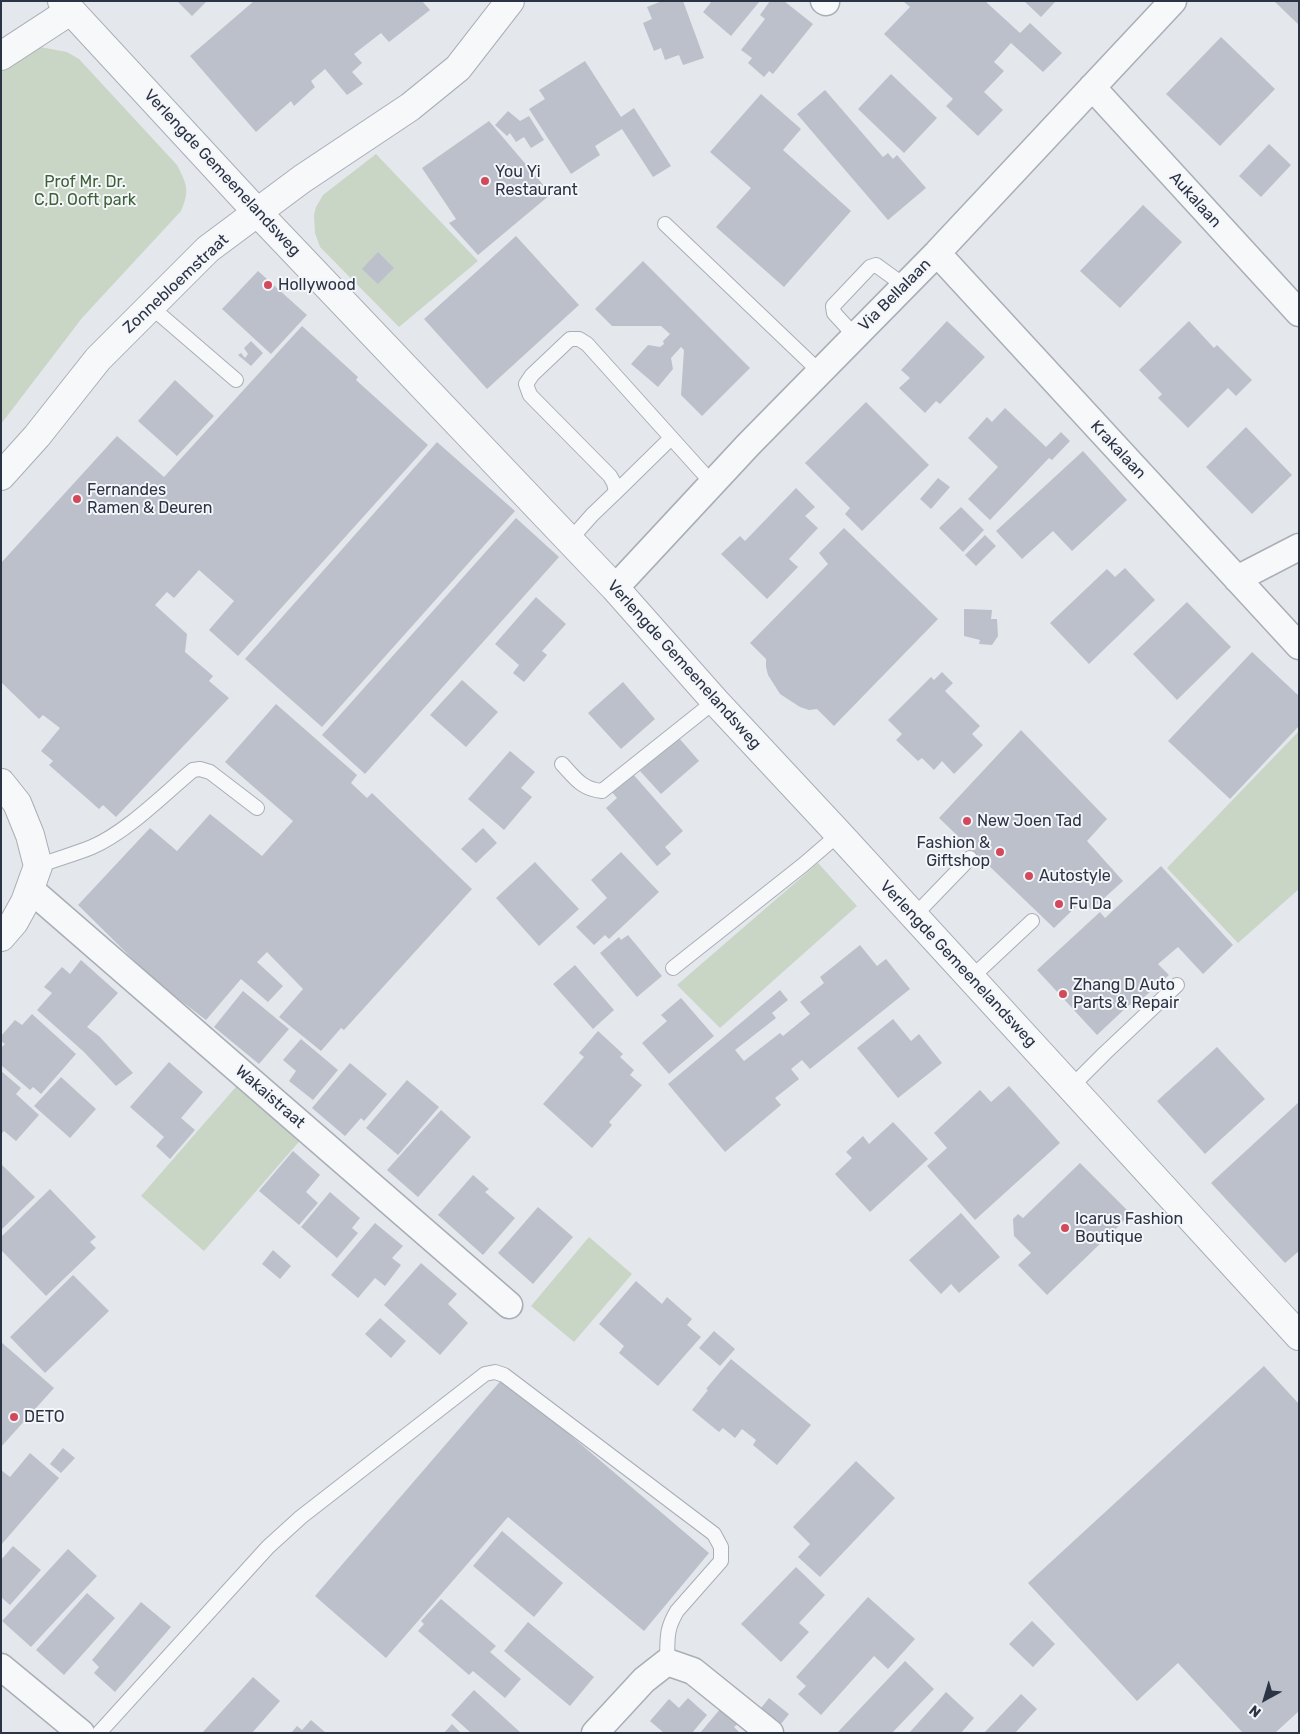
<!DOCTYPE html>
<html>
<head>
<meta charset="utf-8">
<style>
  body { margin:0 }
  #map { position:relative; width:1300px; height:1734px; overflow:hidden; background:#e4e7ec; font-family:Rubik,sans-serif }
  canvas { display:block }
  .frame { position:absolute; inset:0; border:2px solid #2b3445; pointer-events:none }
  .north { position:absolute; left:1240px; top:1674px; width:50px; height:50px; -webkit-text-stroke:4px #f4f6f9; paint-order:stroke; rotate:219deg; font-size:14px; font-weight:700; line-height:20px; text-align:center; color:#2b3445 }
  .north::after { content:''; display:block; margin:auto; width:18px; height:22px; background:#2b3445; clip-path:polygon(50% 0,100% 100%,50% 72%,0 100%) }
</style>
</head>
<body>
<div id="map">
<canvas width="1300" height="1734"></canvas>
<div class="frame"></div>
<div class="north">N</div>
</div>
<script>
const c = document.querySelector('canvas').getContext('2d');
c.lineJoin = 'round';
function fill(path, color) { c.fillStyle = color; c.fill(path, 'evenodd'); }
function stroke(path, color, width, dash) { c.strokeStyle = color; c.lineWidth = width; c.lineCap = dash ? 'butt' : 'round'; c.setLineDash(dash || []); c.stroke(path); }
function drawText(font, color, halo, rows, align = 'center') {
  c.font = font + ' Rubik,sans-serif'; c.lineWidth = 4; c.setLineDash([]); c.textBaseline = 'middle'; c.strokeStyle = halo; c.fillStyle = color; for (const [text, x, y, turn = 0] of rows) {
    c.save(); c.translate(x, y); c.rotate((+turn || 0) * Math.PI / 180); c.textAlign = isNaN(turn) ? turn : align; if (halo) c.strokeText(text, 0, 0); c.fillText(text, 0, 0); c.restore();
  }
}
fill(new Path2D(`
  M40,47L67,52L79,59L177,165C187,185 190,190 181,211L82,318L1,424V65L24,50Z
  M376,154L478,261L399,327L320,247L315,233L314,215L316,207L323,195Z
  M1299,731V889L1238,943L1167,868Z
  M818,863L857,906L720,1028L677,985Z
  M241,1081L304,1136L204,1251L141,1196Z
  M589,1237L632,1274L574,1342L531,1306Z`), '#c9d6c5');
fill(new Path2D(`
  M177,1H207L192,16Z
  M254,1H422L430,10L389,42L381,33L354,54L362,63L352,72L363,84L347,95L325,69L311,81L315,87L294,106L291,101L256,132L190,56Z
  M662,1H683L704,58L683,65L679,55L665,60L661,48L654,51L643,23L652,19L647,7Z
  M712,1H760L731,36L703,12Z
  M770,1H784L813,24L773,74L769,71L764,77L748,63L752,58L741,50L765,19L760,15Z
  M903,1H985L1020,33L1030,23L1062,53L1043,72L1011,43L994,62L1004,71L984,92L1003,110L978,136L946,106L953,99L884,34L910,7Z
  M1024,1H1056L1041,17Z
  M1276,1H1299V25L1275,2Z
  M1221,37L1275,89L1220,146L1166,94Z
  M585,61L621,117L634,108L671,166L653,177L622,129L595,146L600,155L571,174L529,109L545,99L539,90Z
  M891,74L937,118L904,153L858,109Z
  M825,90L883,157L888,153L893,159L897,155L926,188L888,220L797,114Z
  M761,94L801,129L783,150L851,211L784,287L716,227L751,188L710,152Z
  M508,111L520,121L529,116L544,140L531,148L524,137L516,142L510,133L507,136L495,125Z
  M489,121L551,194L478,255L449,223L456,219L422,168Z
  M1269,144L1291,165L1261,197L1239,176Z
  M1143,205L1182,242L1120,308L1080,271Z
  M516,236L579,305L487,389L424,319Z
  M378,252L394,268L378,284L362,269Z
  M643,261L750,368L702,416L681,395L684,350L681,347L671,358L673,369L658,387L631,364L648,345L660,347L664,344L663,341L670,334L661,326H612L595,309Z
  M258,271L307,315L271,354L222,309Z
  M947,321L985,357L940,404L936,401L925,413L899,388L910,378L901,370Z
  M1189,321L1214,348L1217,345L1252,380L1236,396L1228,388L1188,428L1158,398L1162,394L1139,370Z
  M302,326L358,377L356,380L428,445L238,656L209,630L234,601L199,570L174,598L167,592L155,605L187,634L185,652L213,676L209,681L229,698L116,817L103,805L99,809L49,765L53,761L41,751L60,728L43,715L39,719L1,682V563L117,436L164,477Z
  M251,341L263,353L251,366L238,355L241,353L245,358L248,354L244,348Z
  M175,380L214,416L177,456L138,421Z
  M866,402L929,465L862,531L845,514L850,508L805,463Z
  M1005,408L1046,447L1061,432L1070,441L1052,460L1049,458L990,520L968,499L998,467L968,438L987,417L992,422Z
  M1246,427L1292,475L1252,514L1206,467Z
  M437,442L515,511L322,727L245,659Z
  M1083,451L1127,500L1072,551L1053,531L1022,559L996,531Z
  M938,478L950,487L931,509L920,499Z
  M796,488L815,507L805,516L818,528L789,559L798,567L767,599L721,554L740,536L745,541Z
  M961,507L984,530L963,552L939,528Z
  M516,518L559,557L365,774L322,735Z
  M844,528L938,619L834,726L817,709L809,710L800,707L780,694L768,675L766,667V659L750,643L828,564L819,553Z
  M985,535L996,546L976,566L965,555Z
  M1125,568L1155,600L1089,664L1050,623L1107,569L1115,577Z
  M536,597L566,624L542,651L547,655L524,682L513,673L519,665L495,644Z
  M1187,602L1231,647L1177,700L1133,654Z
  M964,609L992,610L991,619H997L998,636L992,645L979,644L980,640L964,636Z
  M1252,652L1299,696V726L1230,799L1168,741Z
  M942,672L953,683L945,691L980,726L972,734L983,745L954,774L942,761L934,770L922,758L918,761L896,740L902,734L888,720L931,677L934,680Z
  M462,680L498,712L466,747L430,715Z
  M623,682L655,719L621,749L588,713Z
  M276,704L357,775L351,783L367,798L372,793L472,889L344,1030L341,1028L321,1051L279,1017L303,989L267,952L257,962L283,986L268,1002L241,979L206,1020L155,981L78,905L150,828L177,851L210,814L262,856L293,821L225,762Z
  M1021,730L1107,819L1087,841L1123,881L1091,910L1084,899L1054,928L939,818Z
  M679,738L699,761L661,794L640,771Z
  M510,751L535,772L521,788L532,797L504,830L468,799Z
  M632,773L683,831L665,847L671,854L657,866L606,808L617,798L611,791Z
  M483,828L497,843L476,863L461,849Z
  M621,852L659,892L609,939L605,935L594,945L576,927L607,898L591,880Z
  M535,862L579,909L539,946L496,898Z
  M1161,866L1233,945L1203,974L1178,947L1158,964L1169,975L1133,1007L1130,1004L1097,1035L1037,970L1100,912L1105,918Z
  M628,935L662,976L637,997L600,953L619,937L621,940Z
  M860,945L877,966L886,959L910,989L810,1069L802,1060L791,1069L799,1079L775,1098L781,1105L725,1152L668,1084L780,990L788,1000L772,1013L776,1018L735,1050L744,1061L780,1033L783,1036L810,1014L800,1002L824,983L820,977Z
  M81,960L118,993L87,1027L99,1036L133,1073L116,1086L84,1052L37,1010L52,993L44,987L62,967L70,974Z
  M575,965L614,1010L593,1029L553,984Z
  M243,991L289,1029L259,1064L214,1027Z
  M681,998L714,1036L669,1074L642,1043L667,1021L661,1015Z
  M32,1014L76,1054L41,1094L33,1087L30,1090L1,1065V1048L5,1044L1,1041V1036L15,1020L22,1025Z
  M893,1019L911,1041L919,1034L942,1063L898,1098L857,1048Z
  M598,1031L623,1054L620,1057L634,1070L630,1075L642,1085L609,1122L612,1125L592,1148L543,1104L584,1057L579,1053Z
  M301,1039L338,1070L313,1100L289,1081L296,1071L283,1060Z
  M1217,1047L1265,1099L1205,1154L1157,1101Z
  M169,1062L203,1092L181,1118L195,1130L170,1159L156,1146L164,1137L130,1107Z
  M350,1063L387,1094L364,1121L361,1118L345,1136L312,1108Z
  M1,1071L21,1088L16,1094L39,1115L16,1141L4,1131L1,1134Z
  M61,1077L96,1109L70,1138L34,1106Z
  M407,1080L439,1107L398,1155L366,1128Z
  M1009,1086L1060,1143L975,1220L927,1166L947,1148L934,1133L980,1090L991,1102Z
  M1299,1102V1251L1285,1263L1211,1183Z
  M441,1110L471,1137L418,1197L387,1170Z
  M893,1122L928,1159L870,1212L835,1174L852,1158L846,1152L863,1136L869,1144Z
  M293,1151L320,1175L306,1192L318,1203L299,1225L259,1191Z
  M1080,1163L1131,1214L1047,1295L1018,1265L1031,1253L1014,1236L1013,1219L1018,1214L1023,1218Z
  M1,1164L35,1197L1,1230Z
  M473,1175L489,1189L485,1192L515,1218L483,1255L438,1215Z
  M50,1189L96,1237L90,1242L96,1248L46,1296L1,1250V1237Z
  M330,1192L360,1218L352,1228L358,1233L337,1258L301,1227Z
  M538,1207L573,1237L533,1284L498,1253Z
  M961,1213L1000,1257L959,1293L951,1284L941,1294L909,1260Z
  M375,1223L403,1246L392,1258L401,1265L385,1286L375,1278L358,1298L331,1275Z
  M273,1250L291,1266L280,1279L262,1264Z
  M421,1263L457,1294L448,1304L468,1323L440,1355L384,1305Z
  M73,1275L109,1311L45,1373L10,1337Z
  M636,1281L662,1304L667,1297L692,1319L687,1325L701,1337L658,1386L619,1353L624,1346L599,1324Z
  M380,1318L406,1341L391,1358L365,1334Z
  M714,1331L735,1349L720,1366L699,1348Z
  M1,1342L54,1388L1,1447Z
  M731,1359L811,1425L777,1465L753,1445L756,1440L742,1429L735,1438L723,1428L719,1432L692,1410L708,1390L706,1389Z
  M1264,1366L1299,1404V1711L1275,1733H1243L1178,1663L1137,1701L1028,1583Z
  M503,1378L709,1553L644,1631L508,1517L386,1658L315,1596Z
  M63,1448L75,1458L61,1473L50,1464Z
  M30,1453L59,1478L1,1545V1470L10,1477Z
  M856,1461L895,1498L820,1577L798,1557L810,1544L793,1527Z
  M502,1531L563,1583L534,1617L473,1566Z
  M13,1546L41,1570L10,1605L1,1597V1560Z
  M68,1549L97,1576L31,1647L2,1621Z
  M796,1567L825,1595L799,1623L809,1632L781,1662L741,1624Z
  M87,1593L115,1618L64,1675L36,1650Z
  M868,1597L915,1639L888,1669L874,1656L821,1715L798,1694L806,1686L796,1677Z
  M441,1599L496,1646L490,1652L521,1679L505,1698L473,1671L469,1675L418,1631L424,1624L421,1621Z
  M141,1602L171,1627L115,1692L94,1673L99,1667L92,1660Z
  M1032,1621L1055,1644L1033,1667L1009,1644Z
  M528,1622L594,1677L570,1706L504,1651Z
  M905,1661L934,1689L892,1733H837Z
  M253,1677L280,1701L252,1733H202Z
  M474,1690L521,1733H471L451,1715Z
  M946,1692L974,1718L961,1733H909Z
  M1021,1694L1037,1709L1015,1733H984Z
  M688,1698L707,1715L692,1733H664L650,1721L669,1699L679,1708Z
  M769,1698L789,1714L781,1724L761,1708Z
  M721,1708L739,1723L734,1727L740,1733H700Z
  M311,1720L326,1733H291L297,1726L302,1730Z
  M452,1724L461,1733H444Z`), '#bbc0ca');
const service = new Path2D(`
  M665,224L820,372
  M150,306L236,380
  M855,336L834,313L833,306L870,267L876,265L905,286
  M616,492L671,438
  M570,540L592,515L616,492L614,483L610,476L530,395L526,384L532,375L570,339H579L587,344L712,483
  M562,764C576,779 582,789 602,791L715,701
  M38,866C56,859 75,854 92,847C127,832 164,794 193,770L200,769L210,772L257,808
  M914,916L970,858
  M673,968L803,865L839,834
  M971,978L1032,921
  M1071,1087L1105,1053L1177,985
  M99,1733L268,1547L301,1517L485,1374L495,1372L504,1375L714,1534L721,1547V1561L677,1611C665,1631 668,1640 667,1662`);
const minor = new Path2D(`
  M824,1L826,2
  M1092,87L1299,313
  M937,253L1299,646
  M1237,579L1299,547
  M615,588L749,444L937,253L1173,1
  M30,889L509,1305
  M1,1667L81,1733
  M595,1733L644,1680L667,1662L693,1671L770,1733`);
const tertiary = new Path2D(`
  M62,1L257,212L615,588L715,701L839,834L1299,1336
  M1,56L70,11
  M1,476L37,436L98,359L208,249L302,179L410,107L458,68L510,1
  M1,783L17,803L30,835L38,866L25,902L14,922L1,937`);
stroke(service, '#a9aeb7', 16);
stroke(minor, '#a9aeb7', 29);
stroke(tertiary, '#a9aeb7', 30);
stroke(service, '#f7f8fa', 14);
stroke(minor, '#f7f8fa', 26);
stroke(tertiary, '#f7f8fa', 28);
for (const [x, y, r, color] of [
  [485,181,5,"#d1495b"],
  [268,285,5,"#d1495b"],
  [77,499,5,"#d1495b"],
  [967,821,5,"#d1495b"],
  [1000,852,5,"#d1495b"],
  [1029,876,5,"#d1495b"],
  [1059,904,5,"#d1495b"],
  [1063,994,5,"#d1495b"],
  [1065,1228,5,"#d1495b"],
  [14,1417,5,"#d1495b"]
]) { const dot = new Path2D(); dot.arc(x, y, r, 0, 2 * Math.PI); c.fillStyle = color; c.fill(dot); stroke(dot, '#f4f6f9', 2); }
drawText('16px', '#2b3445', '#f4f6f9', [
  ["You Yi",495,172],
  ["Restaurant",495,190],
  ["Hollywood",278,285],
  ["Fernandes",87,490],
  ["Ramen & Deuren",87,508],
  ["New Joen Tad",977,821],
  ["Fashion &",990,843,"right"],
  ["Giftshop",990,861,"right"],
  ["Autostyle",1039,876],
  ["Fu Da",1069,904],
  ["Zhang D Auto",1073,985],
  ["Parts & Repair",1073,1003],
  ["Icarus Fashion",1075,1219],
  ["Boutique",1075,1237],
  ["DETO",24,1417]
], 'left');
drawText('16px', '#2b3445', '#f4f6f9', [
  ["Verlengde Gemeenelandsweg",222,173,47],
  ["Aukalaan",1195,200,48],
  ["Zonnebloemstraat",176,284,-43],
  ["Via Bellalaan",895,295,-45],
  ["Krakalaan",1118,450,47],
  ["Verlengde Gemeenelandsweg",684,665,48],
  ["Verlengde Gemeenelandsweg",958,964,47],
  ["Wakaistraat",270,1097,41]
]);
drawText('16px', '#3f6138', '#f4f6f9', [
  ["Prof Mr. Dr.",85,182],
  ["C,D. Ooft park",85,200]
]);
</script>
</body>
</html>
